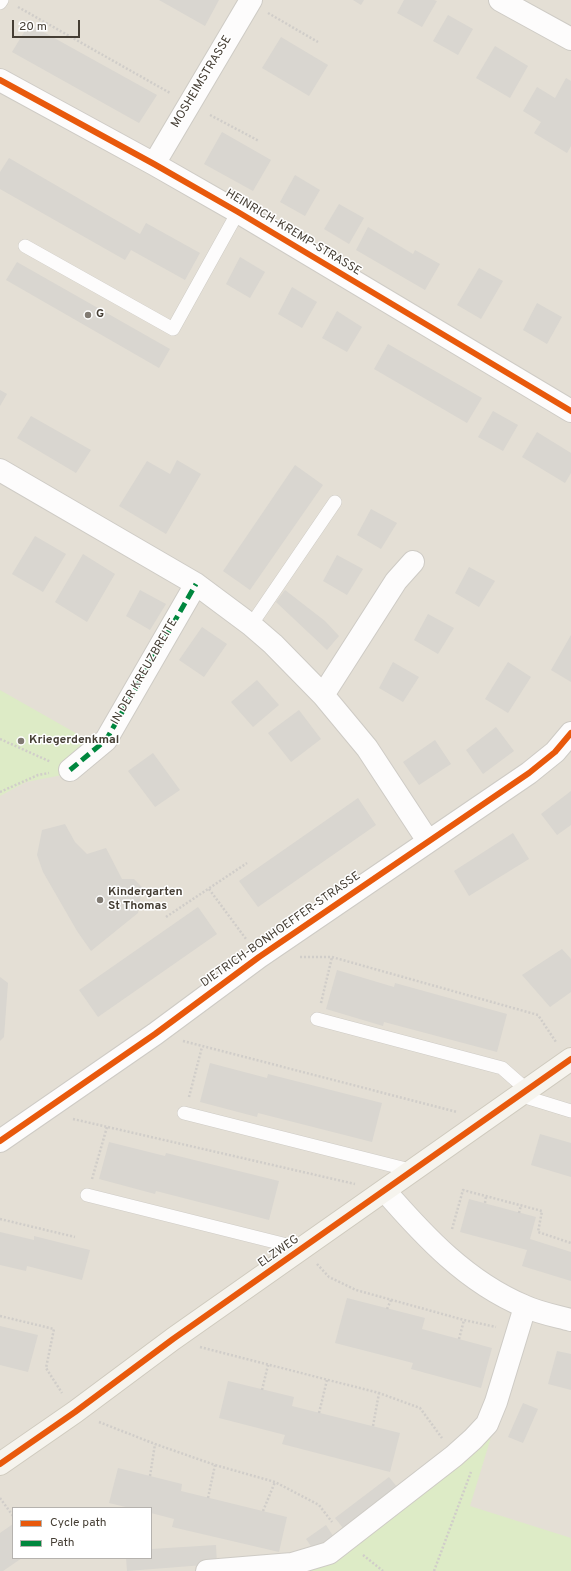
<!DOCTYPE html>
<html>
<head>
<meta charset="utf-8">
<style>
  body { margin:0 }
  #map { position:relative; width:571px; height:1571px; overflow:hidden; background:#f0ede8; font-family:Overpass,sans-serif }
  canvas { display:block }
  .legend { position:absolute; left:12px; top:1507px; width:140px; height:52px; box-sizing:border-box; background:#fff; border:1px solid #b5b2ae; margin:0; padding:5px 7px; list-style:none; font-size:12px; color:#453e34 }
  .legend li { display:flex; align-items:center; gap:8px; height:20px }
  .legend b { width:20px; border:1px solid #b5b2ae }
  .scale { position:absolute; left:12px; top:20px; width:68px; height:18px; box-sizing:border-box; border:2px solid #453e34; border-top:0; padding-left:5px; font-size:12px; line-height:14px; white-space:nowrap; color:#453e34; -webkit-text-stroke:3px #fff; paint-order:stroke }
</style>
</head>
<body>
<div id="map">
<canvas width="571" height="1571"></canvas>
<ul class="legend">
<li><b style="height:5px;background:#e8590c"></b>Cycle path</li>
<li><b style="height:5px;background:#00873e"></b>Path</li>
</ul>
<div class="scale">20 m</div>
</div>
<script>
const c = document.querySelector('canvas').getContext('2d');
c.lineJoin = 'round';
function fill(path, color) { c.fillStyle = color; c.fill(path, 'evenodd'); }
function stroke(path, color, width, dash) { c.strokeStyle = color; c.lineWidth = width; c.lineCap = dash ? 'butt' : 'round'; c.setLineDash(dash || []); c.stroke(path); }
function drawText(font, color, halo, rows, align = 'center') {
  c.font = font + ' Overpass,sans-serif'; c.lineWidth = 3; c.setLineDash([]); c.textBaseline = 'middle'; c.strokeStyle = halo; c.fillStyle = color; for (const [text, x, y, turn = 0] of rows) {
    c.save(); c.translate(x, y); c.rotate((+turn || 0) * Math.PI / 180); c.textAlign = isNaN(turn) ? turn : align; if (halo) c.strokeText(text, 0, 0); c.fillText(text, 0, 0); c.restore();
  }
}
fill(new Path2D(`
  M0,0H571V1571H0ZM13,1508H151V1558H13Z`), '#e4dfd5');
fill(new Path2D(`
  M0,690L109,752L78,772L26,782L0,796Z
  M492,1434L470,1506L571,1538V1571H262L300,1567Z`), '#ddebc6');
fill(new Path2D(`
  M159,0H219L205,26Z
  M353,0H364L361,5Z
  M404,0H434L437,1L422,27L397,13Z
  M448,15L473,29L458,55L433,41Z
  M29,24L157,95L139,123L12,52Z
  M281,37L328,65L309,96L262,68Z
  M495,46L528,66L510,98L476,78Z
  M566,78L571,81V146L567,153L534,133L541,122L523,111L537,87L555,98Z
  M222,132L271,160L253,191L204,164Z
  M9,158L140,234L146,223L200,253L185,280L131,250L125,260L0,189V172Z
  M295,175L320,190L305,216L280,202Z
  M339,204L364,218L349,244L324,229Z
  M368,227L413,254L415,250L440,264L425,290L356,250Z
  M240,257L265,272L250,298L226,284Z
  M17,262L170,349L159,368L6,280Z
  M479,268L503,281L481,319L457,305Z
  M292,287L317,302L302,328L278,314Z
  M537,303L562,317L547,344L523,330Z
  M337,311L362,327L347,352L322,338Z
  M388,344L482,398L467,423L374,369Z
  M0,390L7,394L0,406Z
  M493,411L518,425L503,451L478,437Z
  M31,416L91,450L76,473L17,438Z
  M537,432L571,453V473L565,483L522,457Z
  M177,460L201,474L166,534L119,506L147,461L170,474Z
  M295,465L323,485L250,590L223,571Z
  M371,509L397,523L381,549L357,535Z
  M35,536L66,554L43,592L12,574Z
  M83,554L115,574L87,622L55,602Z
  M337,555L363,569L347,595L323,581Z
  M469,567L495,581L479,607L455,593Z
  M140,590L166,604L150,630L126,616Z
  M285,590L325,621L339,636L327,650L276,602Z
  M428,614L454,628L438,654L414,640Z
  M202,627L227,644L204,677L179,660Z
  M571,635V682L551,670Z
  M393,662L419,677L403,702L379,688Z
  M508,662L531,677L508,713L485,699Z
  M257,680L279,705L253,727L231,702Z
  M299,710L321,739L291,762L268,733Z
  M496,727L514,751L483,774L466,750Z
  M435,740L451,764L419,785L403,762Z
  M153,753L180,790L155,807L128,771Z
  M571,791V825L557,835L541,814Z
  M358,798L376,825L258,907L239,881Z
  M65,824L75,842L87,854L106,848L122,879H134L142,887L138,913L91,951L77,931L43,872L37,855L42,830Z
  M513,833L529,859L469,896L454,871Z
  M198,907L217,934L98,1017L79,990Z
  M562,949L571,959V992L550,1007L522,975Z
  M337,970L394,987L395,983L507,1014L497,1052L384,1022L383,1026L326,1009Z
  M0,977L8,983L4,1037L0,1041Z
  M210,1063L267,1078L268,1074L382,1103L372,1142L258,1113L257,1117L200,1102Z
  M540,1134L571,1143V1177L531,1165Z
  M109,1142L165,1156L166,1153L279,1181L269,1220L156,1191L155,1194L99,1179Z
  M469,1199L536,1217L530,1239L571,1252V1281L522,1266L527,1250L460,1232Z
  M0,1232L34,1240V1236L90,1250L82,1280L27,1266L26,1271L0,1265Z
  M347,1298L425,1318L422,1329L492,1348L481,1388L411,1369L413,1363L335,1343Z
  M0,1326L38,1335L28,1372L0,1365Z
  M557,1351L571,1354V1390L548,1384Z
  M228,1381L294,1397L292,1406L400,1433L390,1472L282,1444L285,1435L219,1418Z
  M523,1403L538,1409L523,1443L508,1437Z
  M118,1468L182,1484L181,1491L287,1517L279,1552L172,1527L174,1519L151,1513V1508H130L109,1503Z
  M389,1477L401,1492L347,1533L335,1518Z
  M13,1524V1558H22L3,1571H0V1533Z
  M326,1525L335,1539L316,1553L306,1539Z
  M216,1545L217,1564L127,1571L126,1558H151V1549Z`), '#d9d6d0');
const lane = new Path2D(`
  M0,3L2,0
  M25,246L173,329L238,212
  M251,625L335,502
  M317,1019L502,1068L527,1090
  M519,1095L571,1111
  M184,1113L414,1171
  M87,1195L303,1249`);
const street = new Path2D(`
  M500,0L571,39
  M0,80L154,164L238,212L571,411
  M154,164L251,0
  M0,470L196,584L251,625L273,644L323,695L367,748L428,841
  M323,695L396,581L413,562
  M70,770L106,740L196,584
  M0,1141L155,1034L259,957L529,773L555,752L571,733
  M385,1191C425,1237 467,1282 524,1306C539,1313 556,1316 571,1320
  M207,1571L292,1564L329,1553L454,1456L473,1439L487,1424L496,1402L525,1307`);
const secondary = new Path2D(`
  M0,1464L75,1412L173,1339L571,1059`);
stroke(lane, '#cecbc5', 14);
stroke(street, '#cecbc5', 24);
stroke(secondary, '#cfcabe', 24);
stroke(new Path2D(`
  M18,7L170,93
  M268,13L318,42
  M210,115L259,141
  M0,739L51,762
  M0,792L38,775L49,773
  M209,889L246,939
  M166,917L247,863
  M300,957H332L538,1015L556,1042
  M321,1003L332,957
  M183,1041L457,1112
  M189,1097L202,1047
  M73,1119L355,1184
  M92,1179L107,1127
  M485,1203L486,1196
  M519,1213L521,1205
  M0,1219L75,1237
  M452,1229L463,1190L542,1211L538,1232L571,1243
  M317,1264L329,1277L356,1290L464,1320L496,1327
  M387,1309L391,1300
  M0,1316L54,1329L46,1368L62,1393
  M459,1339L464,1320
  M200,1347L379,1393L420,1408L442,1438
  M262,1390L268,1365
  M319,1413L327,1380
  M99,1422L155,1444L215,1465L275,1482L319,1505L332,1522
  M373,1426L379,1393
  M150,1476L155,1444
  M0,1498L13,1516
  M208,1498L215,1465
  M263,1511L275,1482
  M363,1555L383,1571
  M434,1571L471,1472`), '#d0cdc9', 2.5, [2, 2]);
stroke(lane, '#fdfcfc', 13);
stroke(street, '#fdfcfc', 22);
stroke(secondary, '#f6f4ee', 22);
stroke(new Path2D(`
  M70,770L106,740L196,584`), '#00873e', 5, [10, 5]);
stroke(new Path2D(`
  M0,80L154,164L238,212L571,411
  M0,1141L155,1034L259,957L529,773L555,752L571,733
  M0,1464L75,1412L173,1339L571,1059`), '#e8590c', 6);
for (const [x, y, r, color] of [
  [88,315,4,"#817b73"],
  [21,741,4,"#817b73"],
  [100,900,4,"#817b73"]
]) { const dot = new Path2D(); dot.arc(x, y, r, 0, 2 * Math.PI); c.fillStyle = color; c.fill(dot); stroke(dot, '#fff', 1.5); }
drawText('12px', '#453e34', '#fff', [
  ["MOSHEIMSTRASSE",202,82,-59],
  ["HEINRICH-KREMP-STRASSE",293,233,31],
  ["IN DER KREUZBREITE",145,672,-60],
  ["DIETRICH-BONHOEFFER-STRASSE",281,930,-35],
  ["ELZWEG",279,1252,-35]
]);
drawText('bold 12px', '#453e34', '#fff', [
  ["G",96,315],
  ["Kriegerdenkmal",29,741],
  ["Kindergarten",108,893],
  ["St Thomas",108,907]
], 'left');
</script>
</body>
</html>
